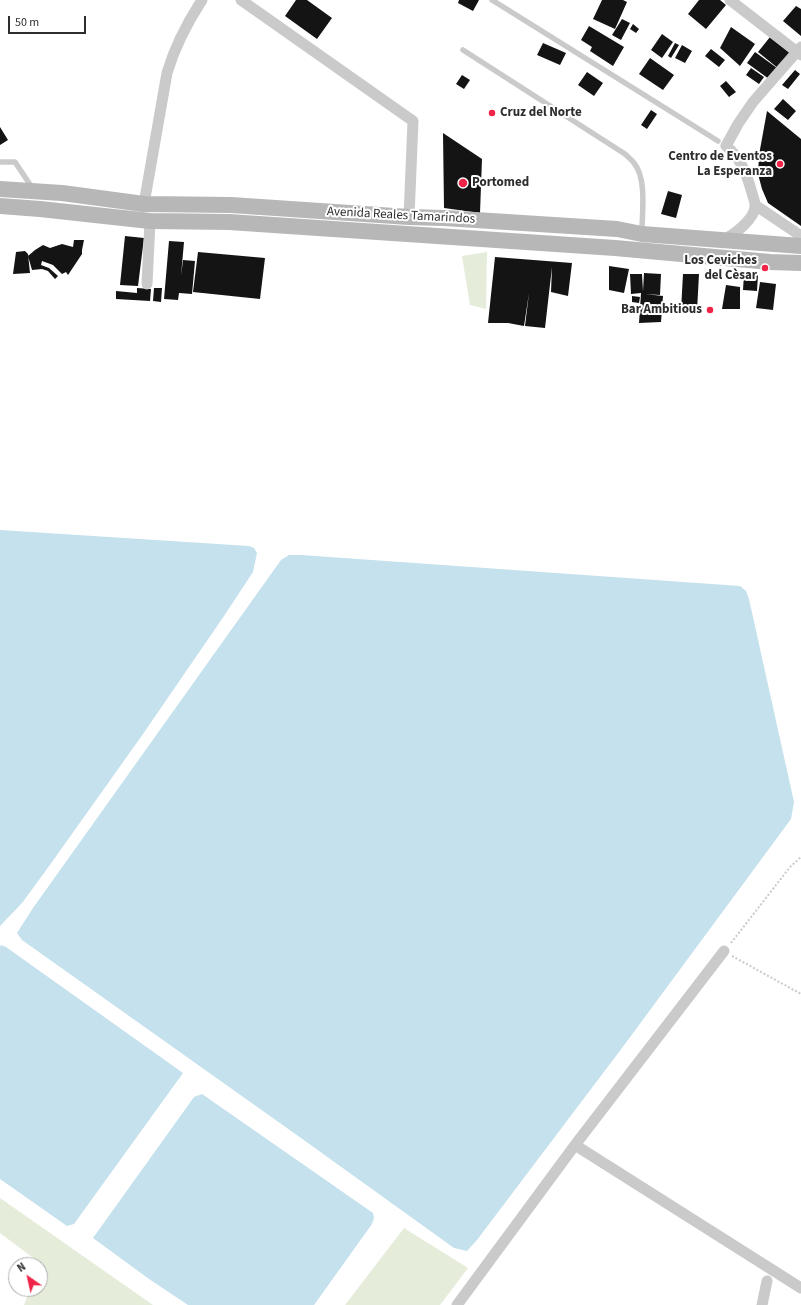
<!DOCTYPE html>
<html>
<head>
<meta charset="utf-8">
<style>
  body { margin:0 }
  #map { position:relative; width:801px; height:1305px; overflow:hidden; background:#fff; font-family:"Source Sans 3",sans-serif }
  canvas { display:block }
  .north { position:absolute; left:8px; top:1257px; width:40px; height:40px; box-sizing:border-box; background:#fff; border:1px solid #ababab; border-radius:50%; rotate:326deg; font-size:11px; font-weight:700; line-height:16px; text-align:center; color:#2d2d2d }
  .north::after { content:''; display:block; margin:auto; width:14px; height:18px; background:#ef2448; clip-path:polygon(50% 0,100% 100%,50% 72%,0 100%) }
  .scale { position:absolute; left:8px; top:16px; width:78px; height:18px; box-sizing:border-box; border:2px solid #2d2d2d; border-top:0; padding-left:5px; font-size:12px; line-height:14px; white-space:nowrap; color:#2d2d2d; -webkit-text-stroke:3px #fff; paint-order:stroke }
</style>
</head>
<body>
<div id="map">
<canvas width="801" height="1305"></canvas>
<div class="north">N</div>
<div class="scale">50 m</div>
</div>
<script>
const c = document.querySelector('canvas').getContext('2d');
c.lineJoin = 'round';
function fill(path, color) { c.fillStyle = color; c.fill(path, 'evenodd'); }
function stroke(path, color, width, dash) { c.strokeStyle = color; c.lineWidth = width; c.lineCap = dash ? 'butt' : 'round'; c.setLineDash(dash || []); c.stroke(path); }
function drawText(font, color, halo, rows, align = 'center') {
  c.font = font + ' "Source Sans 3",sans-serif'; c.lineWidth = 4; c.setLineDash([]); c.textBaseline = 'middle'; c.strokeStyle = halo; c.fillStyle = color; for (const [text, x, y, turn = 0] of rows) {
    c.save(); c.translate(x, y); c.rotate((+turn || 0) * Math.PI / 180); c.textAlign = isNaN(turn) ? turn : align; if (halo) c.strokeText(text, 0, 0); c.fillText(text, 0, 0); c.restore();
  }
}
fill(new Path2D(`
  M487,252L486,309L470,305L462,256Z
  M0,1198L153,1305H24L30,1289H40V1263L0,1233Z
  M404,1228L468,1268L440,1305H345Z`), '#e5ecda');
fill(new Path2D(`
  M0,530L249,546L254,548L257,553L253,572L224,616L143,734L47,869L22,903L0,926Z
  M289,555H301L740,586L746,591L749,599L794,802L791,819L625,1044L477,1240L467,1251L454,1248L301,1138L22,940L17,933L33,908L281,560Z
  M1,945L6,947L183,1073L74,1224L67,1226L0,1179V947Z
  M202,1094L373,1213L374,1218L372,1224L314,1305H188L149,1279L93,1238L194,1097Z`), '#c4e1ed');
fill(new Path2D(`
  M296,0H307L332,18L317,39L285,16Z
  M459,0H479L473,11L458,3Z
  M602,0H623L627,2L615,29L593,19Z
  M699,0H720L726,5L706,29L688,14Z
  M796,6L801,9V36L783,21Z
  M622,19L630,23L621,40L612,35Z
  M633,24L639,29L636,33L630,29Z
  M589,26L624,47L613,66L590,51L592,47L581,40Z
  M731,27L755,44L740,66L720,48Z
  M662,34L673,42L662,58L651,50Z
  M770,37L791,54L779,69L758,52Z
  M543,43L566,53L560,65L537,55Z
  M675,43L679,45L671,58L668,56Z
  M682,45L692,51L685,63L675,58Z
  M711,49L725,60L719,67L705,56Z
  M755,52L777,68L769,79L747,63Z
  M650,58L674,75L663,90L639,74Z
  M751,68L764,77L759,84L746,75Z
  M795,70L800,74L788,89L782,85Z
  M587,72L603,83L594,96L578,85Z
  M462,75L470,80L464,89L456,84Z
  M726,81L736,92L729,97L720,86Z
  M783,99L796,111L788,120L774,109Z
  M651,110L657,114L647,129L641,125Z
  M767,111L801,139V226L768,203L762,189L758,174L759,155Z
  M0,127L8,140L0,145Z
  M443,133L482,159L480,213L444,208Z
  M668,191L682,195L676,218L661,214Z
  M125,236L144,238L138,286L120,285Z
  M74,240H84L82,250V254L68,275L66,272L62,274L53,265L42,261L41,265L49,268L58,276L55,279L48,271L42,269L32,270L28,256L35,250L43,245L50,248L62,244L73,247Z
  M169,241L184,242L181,276L183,260L195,261L192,294L179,293L178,300L164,299Z
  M25,251L28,254L30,273L13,274L16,252Z
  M198,252L265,258L260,299L193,292Z
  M495,257L572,263L568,296L551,292L552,267L545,328L525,326L529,293L524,326L508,323H488Z
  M609,266L629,269L624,293L609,290Z
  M644,273L661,274L660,295L645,294L663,296L661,322L639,323L641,293L631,294L630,274H642L643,291Z
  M683,274H699L697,311L681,310Z
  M744,274L758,275L757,291L743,290Z
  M760,282L776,284L773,310L756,308Z
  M726,285L740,287V309H722Z
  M137,288L151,289L150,301L116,299V291L137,293Z
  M154,288H162L161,302L153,301Z
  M632,296L640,297L639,303L632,302Z`), '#141414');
stroke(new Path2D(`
  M731,943L790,867L801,857
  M732,956L801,994`), '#cacaca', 2, [2, 2]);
stroke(new Path2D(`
  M492,0L718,141
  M463,50L625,154C628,157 632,160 634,163C647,179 642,212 642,232
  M0,162H15L33,189`), '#cacaca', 5.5);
stroke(new Path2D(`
  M241,0L413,121L409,217
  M730,0L801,55
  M144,204L167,73C175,46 187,23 202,0
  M755,205L801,236
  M723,240C734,235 756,218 755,205C755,201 753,197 752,193C747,175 741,158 726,146L738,124L753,102L801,47
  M147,284L150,221
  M575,1145L801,1288
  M457,1305L575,1145L724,951
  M762,1305L767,1281`), '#cacaca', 11);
stroke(new Path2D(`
  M0,189L62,193L144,204L231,205L409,217L444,218L617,229L642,234L801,246
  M0,206L40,209L150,221L229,222L615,248L770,262L801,263`), '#b7b7b7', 16);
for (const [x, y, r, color] of [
  [492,113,4,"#ef2448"],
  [780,164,4,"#ef2448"],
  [463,183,5,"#ef2448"],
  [765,268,4,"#ef2448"],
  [710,310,4,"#ef2448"]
]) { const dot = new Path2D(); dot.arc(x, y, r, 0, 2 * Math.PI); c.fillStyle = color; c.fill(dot); stroke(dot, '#fff', 1.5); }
drawText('bold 13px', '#2d2d2d', '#fff', [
  ["Cruz del Norte",500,113,"left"],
  ["Centro de Eventos",772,157],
  ["La Esperanza",772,172],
  ["Portomed",472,183,"left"],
  ["Los Ceviches",757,261],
  ["del Cèsar",757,276],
  ["Bar Ambitious",702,310]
], 'right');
drawText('13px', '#2d2d2d', '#fff', [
  ["Avenida Reales Tamarindos",401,216,3]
]);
</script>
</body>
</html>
